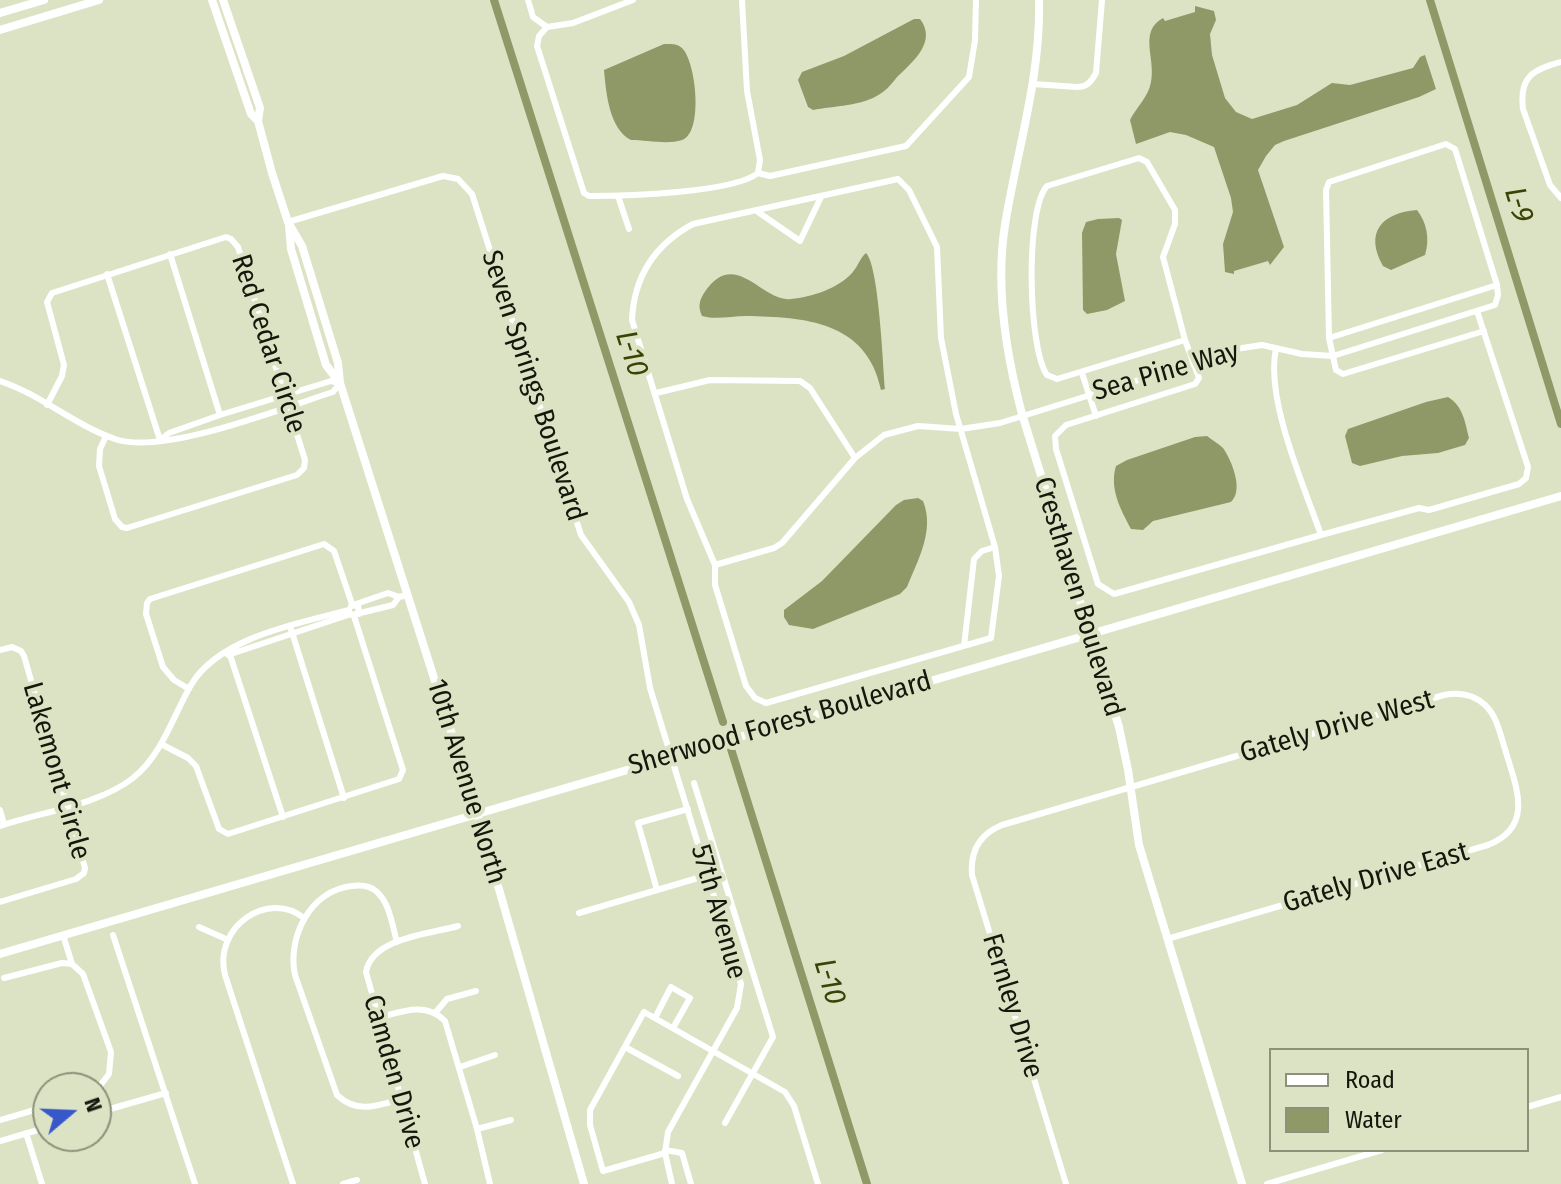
<!DOCTYPE html>
<html>
<head>
<meta charset="utf-8">
<style>
  body { margin:0 }
  #map { position:relative; width:1561px; height:1184px; overflow:hidden; background:#dce3c4; font-family:"Fira Sans Condensed",sans-serif }
  canvas { display:block }
  .legend { position:absolute; left:1269px; top:1048px; width:260px; height:104px; box-sizing:border-box; background:#dce3c4; border:2px solid #8c917a; margin:0; padding:10px 14px; list-style:none; font-size:24px; color:#15170c }
  .legend li { display:flex; align-items:center; gap:16px; height:40px }
  .legend b { width:40px; border:2px solid #8c917a }
  .north { position:absolute; left:32px; top:1072px; width:80px; height:80px; box-sizing:border-box; background:#dce3c4; border:2px solid #8c917a; border-radius:50%; rotate:71deg; font-size:22px; font-weight:700; line-height:32px; text-align:center; color:#15170c }
  .north::after { content:''; display:block; margin:auto; width:28px; height:36px; background:#3858ca; clip-path:polygon(50% 0,100% 100%,50% 72%,0 100%) }
</style>
</head>
<body>
<div id="map">
<canvas width="1561" height="1184"></canvas>
<ul class="legend">
<li><b style="height:10px;background:#fff"></b>Road</li>
<li><b style="height:22px;background:#8f9967"></b>Water</li>
</ul>
<div class="north">N</div>
</div>
<script>
const c = document.querySelector('canvas').getContext('2d');
c.lineJoin = 'round';
function fill(path, color) { c.fillStyle = color; c.fill(path, 'evenodd'); }
function stroke(path, color, width, dash) { c.strokeStyle = color; c.lineWidth = width; c.lineCap = dash ? 'butt' : 'round'; c.setLineDash(dash || []); c.stroke(path); }
function drawText(font, color, halo, rows, align = 'center') {
  c.font = font + ' "Fira Sans Condensed",sans-serif'; c.lineWidth = 8; c.setLineDash([]); c.textBaseline = 'middle'; c.strokeStyle = halo; c.fillStyle = color; for (const [text, x, y, turn = 0] of rows) {
    c.save(); c.translate(x, y); c.rotate((+turn || 0) * Math.PI / 180); c.textAlign = isNaN(turn) ? turn : align; if (halo) c.strokeText(text, 0, 0); c.fillText(text, 0, 0); c.restore();
  }
}
fill(new Path2D(`
  M1195,6L1214,11L1216,20L1210,34L1212,55L1225,98L1236,112L1252,119L1297,105L1332,83L1350,85L1413,68L1420,57L1425,55L1436,89L1419,97L1284,141L1275,145L1266,156L1258,170L1284,247L1270,265L1268,261L1234,271V274L1225,272L1223,244L1233,212L1231,198L1214,147L1186,135L1170,132L1136,144L1130,120C1137,106 1148,98 1151,82C1156,58 1138,32 1163,18L1165,21L1195,12Z
  M914,19H920C937,41 914,61 898,76C893,82 887,90 880,94C863,106 833,106 813,110L808,107L798,80L802,72L844,56Z
  M664,44C670,44 677,43 682,48C696,61 704,133 682,140C668,145 646,140 631,140C609,129 606,92 604,70Z
  M1417,210C1427,223 1430,239 1425,255L1391,270L1383,266C1364,232 1382,213 1417,210Z
  M1119,218L1122,220L1116,254L1125,301L1107,310L1087,314L1083,310L1082,233L1086,222L1098,219Z
  M866,253C879,266 883,365 885,389L881,390C867,321 804,317 746,316C731,316 716,320 702,316C698,307 699,301 704,293C735,246 762,303 791,299C812,297 837,289 852,273C858,266 860,258 866,253Z
  M1448,397C1463,406 1465,422 1469,438L1465,445L1438,453L1402,456L1360,466L1352,463L1345,436L1348,429L1426,402Z
  M1207,436C1212,440 1219,444 1223,448C1232,461 1244,490 1231,502L1153,521L1143,530L1131,529C1121,510 1109,489 1116,466L1127,460L1195,437Z
  M918,498L923,501C935,530 918,560 907,587L900,594L813,629L789,625L784,617V610L822,581L896,505L904,500Z`), '#8f9967');
stroke(new Path2D(`
  M494,0L723,722
  M1430,0L1561,424
  M731,749L867,1184`), '#8f9967', 8);
stroke(new Path2D(`
  M528,0L533,17L547,27
  M742,0L747,91L760,160L758,173
  M547,27L539,36L537,46L584,193L589,196C625,196 733,193 758,173
  M547,27L573,23L633,0
  M1561,62C1533,70 1519,76 1523,109L1550,185L1561,198
  M1033,84L1077,87C1087,87 1091,82 1096,73L1102,0
  M758,173L770,176L906,146L969,77L975,40L976,0
  M898,179L909,190L937,247L941,338L956,414L995,547L999,576L991,638L766,703L755,698L746,686L715,585V565L687,499L632,320C634,276 654,245 693,224Z
  M618,196L629,229
  M758,212L800,241L821,197
  M288,222L443,176L458,179L472,194L581,535L629,602L639,625L650,688L741,984L737,1008L668,1132L665,1153L672,1184
  M170,254L220,415
  M107,274L160,440
  M1329,338L1497,285L1455,149L1446,144L1329,182L1326,190L1329,338L1336,370L1343,374L1484,331
  M1185,340L1057,379L1047,375C1028,348 1025,210 1047,186L1139,158L1147,162L1175,210V224L1163,257L1185,340L1199,378L1195,384L1066,425L1055,436L1056,449L1098,584L1114,594L1321,535
  M1276,349C1265,399 1304,486 1321,535L1419,508L1429,510L1519,484L1526,478L1528,467L1477,311
  M1082,373L1096,416
  M0,381C40,394 74,425 115,439C163,456 282,408 333,392L340,383L331,381L220,415L169,433L160,440
  M656,393L710,380L800,381L810,388L855,458
  M47,405L62,376L64,365L47,302L52,293L226,237L231,239L238,247L305,460L304,468L297,475L127,528L122,527L115,519L99,466L100,449L106,436
  M715,565L774,548L782,543L855,458L884,435L918,426L961,429L1000,423L1242,348L1262,345L1302,354L1333,356L1495,305L1498,295L1497,285
  M356,604L388,593L399,597L407,595
  M351,606L358,605L359,614
  M352,615L393,605L399,597
  M290,626L344,798
  M964,646L974,559L982,551L995,547
  M0,650L12,647L21,651L24,656L85,868L84,873L76,879L0,902
  M228,655L351,614
  M230,655L283,817
  M189,689L174,680L163,667L146,614L147,603L150,599L324,544L334,551L352,604
  M161,744L188,758L196,766L219,829L228,834L399,779L403,770L354,616
  M694,783L773,1037L725,1123
  M0,810L4,824
  M0,826C41,812 99,805 133,778C162,755 173,716 191,685C219,637 300,623 349,610
  M657,890L638,823L688,809
  M579,913L708,875
  M199,927L226,939
  M63,935L72,964
  M113,935L195,1184
  M397,942C392,925 390,903 376,891C370,886 360,885 352,886C310,890 287,938 295,975L337,1095C357,1114 377,1106 401,1099
  M4,978L62,963L72,964L83,974L111,1052L109,1074L96,1091
  M435,1013L447,999L476,991
  M377,1018C401,1012 426,1001 445,1021L477,1129L490,1184
  M655,1018L671,987L690,998L673,1028
  M625,1047L678,1076
  M460,1067L495,1055
  M1527,1107L1561,1097
  M96,1113L166,1093
  M0,1120L48,1106
  M477,1129L511,1120
  M26,1133L42,1184
  M0,1141L48,1127
  M665,1150L682,1153L691,1184
  M665,1153L603,1171L590,1125V1110L644,1012L785,1092L794,1106L818,1184
  M293,1184L225,975C213,927 268,889 304,918
  M343,1184L357,1180
  M425,1184L366,972C372,938 429,934 458,926
  M1066,1184L972,875C970,851 980,834 1002,825L1444,695C1459,692 1473,694 1485,705C1497,716 1500,734 1505,749C1515,785 1536,826 1488,845L1167,939
  M1267,1184L1382,1150`), '#fff', 6);
stroke(new Path2D(`
  M212,0L251,114L258,121
  M223,0L260,108L258,121L272,173L288,222L302,246L338,363L340,383L477,813L584,1184
  M1039,0C1041,77 1017,150 1005,225C995,287 1006,354 1022,414L1119,727L1128,770L1139,845L1242,1184
  M0,13L44,0
  M0,30L99,0
  M289,226L291,249L326,365L339,382
  M0,954L1561,496`), '#fff', 8);
drawText('28px', '#15170c', '#dce3c4', [
  ["Red Cedar Circle",268,344,72],
  ["Sea Pine Way",1166,372,-16],
  ["Seven Springs Boulevard",533,386,72],
  ["Cresthaven Boulevard",1078,597,73],
  ["Sherwood Forest Boulevard",780,724,-16],
  ["Gately Drive West",1337,727,-16],
  ["Lakemont Circle",56,771,74],
  ["10th Avenue North",466,782,73],
  ["Gately Drive East",1376,878,-16],
  ["57th Avenue",718,912,74],
  ["Fernley Drive",1012,1006,73],
  ["Camden Drive",393,1072,74]
]);
drawText('italic 30px', '#3a4304', '#dce3c4', [
  ["L-9",1518,205,73],
  ["L-10",631,354,72],
  ["L-10",829,982,73]
]);
</script>
</body>
</html>
